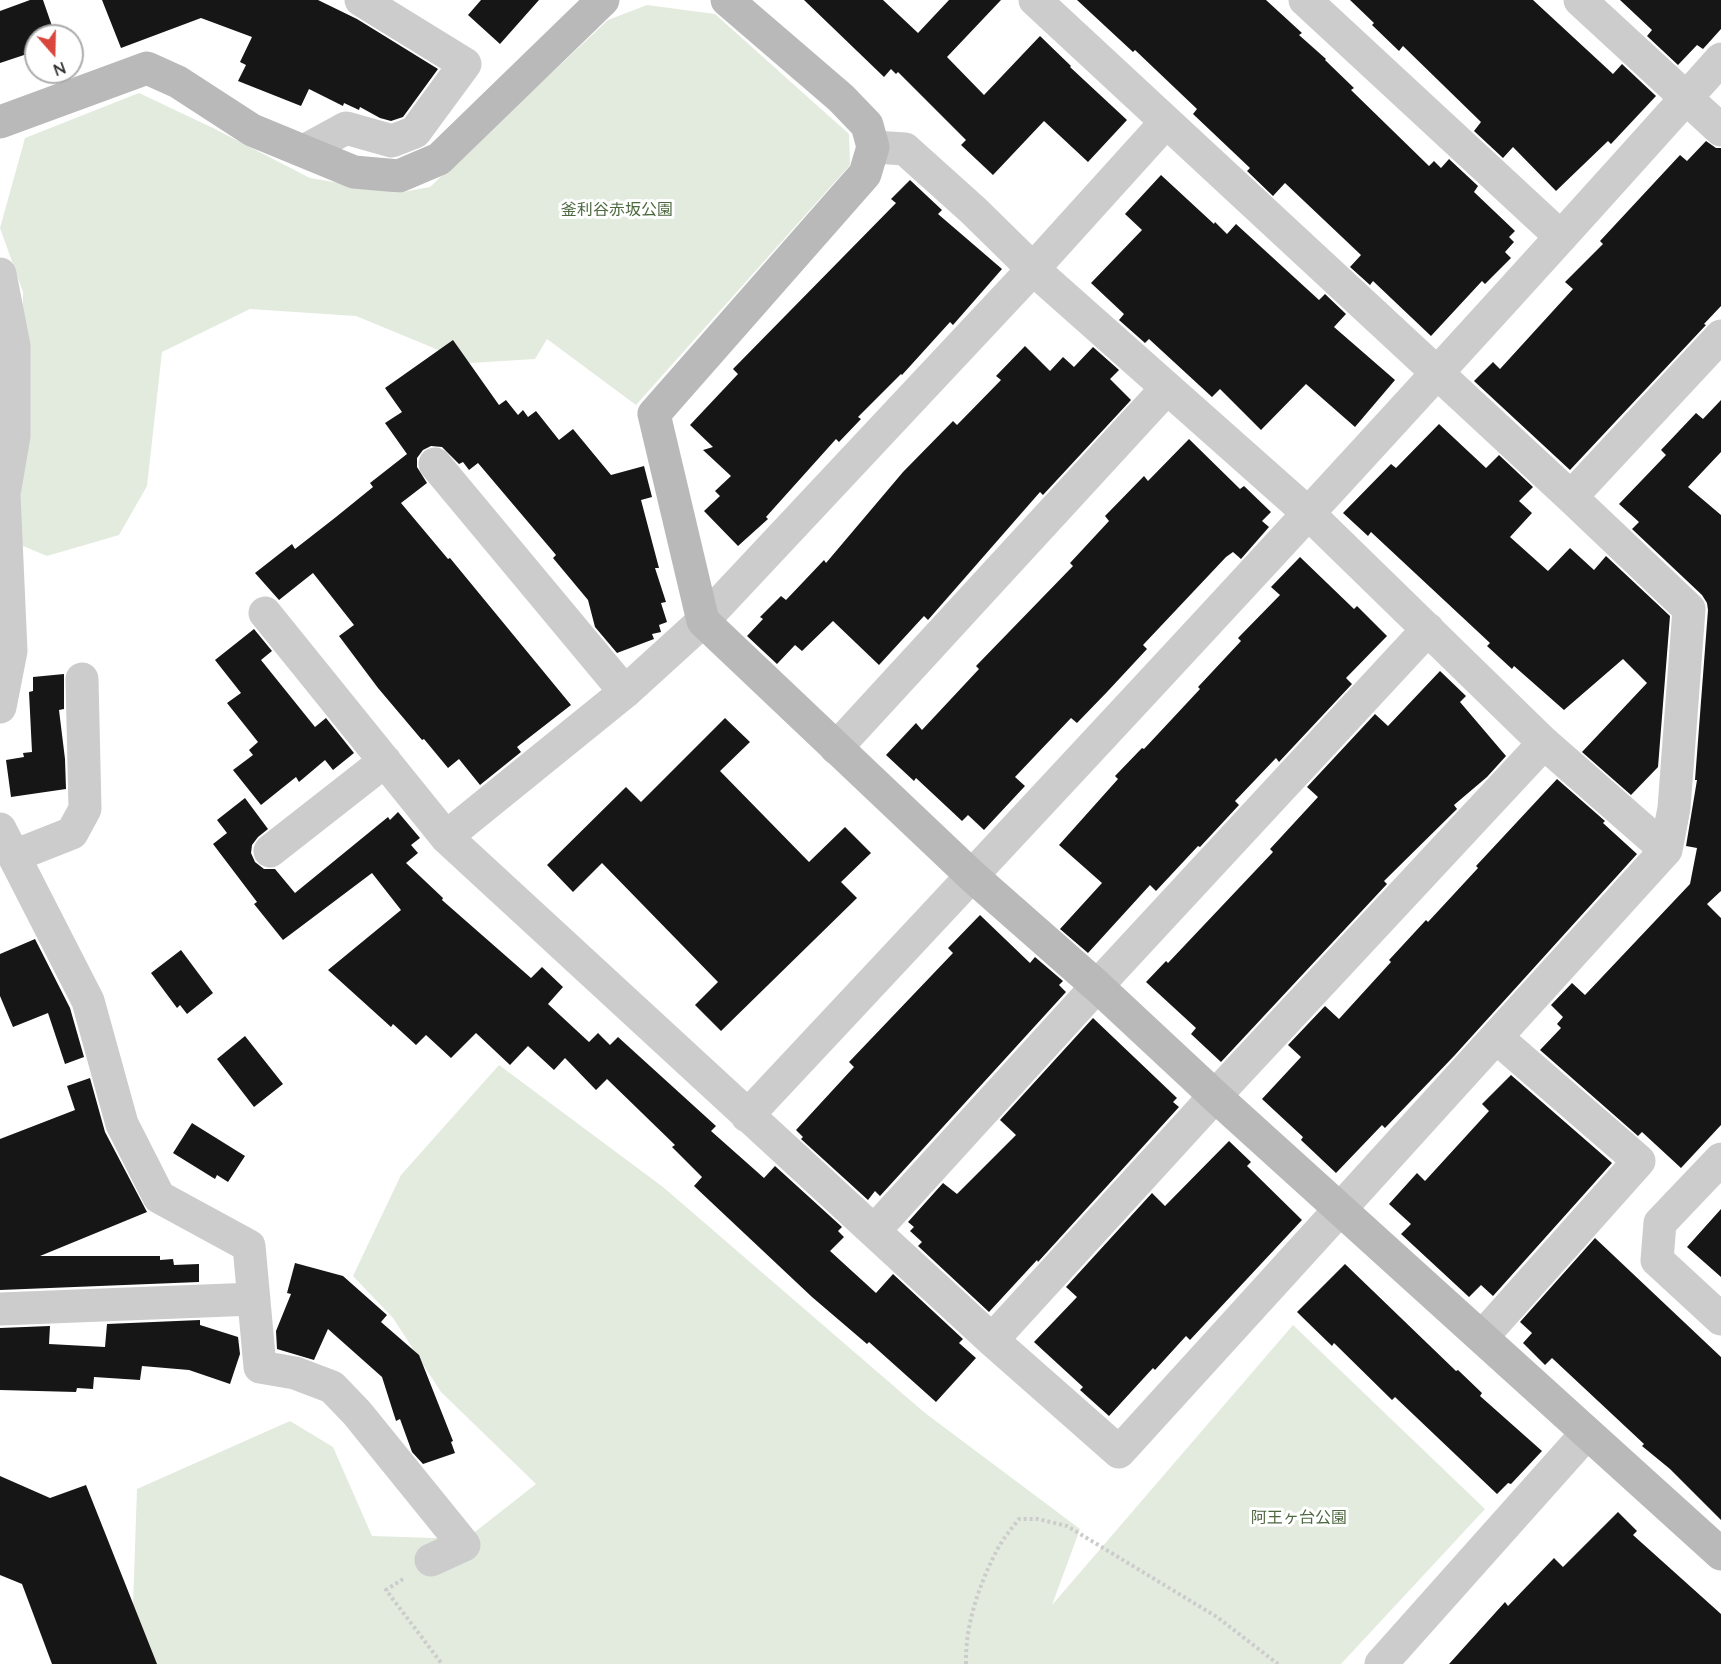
<!DOCTYPE html>
<html>
<head>
<meta charset="utf-8">
<style>
  body { margin:0 }
  #map { position:relative; width:1721px; height:1664px; overflow:hidden; background:#fff; font-family:Quicksand,sans-serif }
  canvas { display:block }
  .north { position:absolute; left:24px; top:24px; width:60px; height:60px; box-sizing:border-box; background:#fff; border:2px solid #acacac; border-radius:50%; rotate:160deg; font-size:16px; font-weight:700; line-height:24px; text-align:center; color:#2f2f2f }
  .north::after { content:''; display:block; margin:auto; width:21px; height:27px; background:#d9463e; clip-path:polygon(50% 0,100% 100%,50% 72%,0 100%) }
</style>
</head>
<body>
<div id="map">
<canvas width="1721" height="1664"></canvas>
<div class="north">N</div>
</div>
<script>
const c = document.querySelector('canvas').getContext('2d');
c.lineJoin = 'round';
function fill(path, color) { c.fillStyle = color; c.fill(path, 'evenodd'); }
function stroke(path, color, width, dash) { c.strokeStyle = color; c.lineWidth = width; c.lineCap = dash ? 'butt' : 'round'; c.setLineDash(dash || []); c.stroke(path); }
function drawText(font, color, halo, rows, align = 'center') {
  c.font = font + ' Quicksand,"Noto Sans JP",sans-serif'; c.lineWidth = 6; c.setLineDash([]); c.textBaseline = 'middle'; c.strokeStyle = halo; c.fillStyle = color; for (const [text, x, y, turn = 0] of rows) {
    c.save(); c.translate(x, y); c.rotate((+turn || 0) * Math.PI / 180); c.textAlign = isNaN(turn) ? turn : align; if (halo) c.strokeText(text, 0, 0); c.fillText(text, 0, 0); c.restore();
  }
}
fill(new Path2D(`
  M647,5L715,14L849,134L850,165L636,405L547,339L535,359L470,363L356,316L250,309L162,352L147,486L119,535L47,556L23,546L17,522L23,411V292L0,228L25,138L139,93L213,128L310,178L397,193L430,187L608,20Z
  M499,1065L663,1187L925,1413L1080,1529L1052,1605L1293,1325L1485,1509L1341,1664H131L137,1489L290,1421L333,1447L372,1536L466,1539L536,1484L441,1392L393,1318L353,1276L401,1175Z`), '#e3ebde');
fill(new Path2D(`
  M30,0H43L52,26L44,29L47,36H36V51L0,63V11Z
  M102,0H318L357,19L438,69L403,117L391,121L380,118L360,107L359,110L344,103L343,106L309,89L301,106L238,81L246,65L240,62L252,37L201,18L121,48Z
  M481,0H539L500,44L468,15Z
  M804,0H883L918,33L949,0H1001L947,57L984,95L1040,36L1071,66L1070,67L1127,120L1088,162L1044,121L993,175L961,145L966,140L898,72L896,74L891,69L884,77Z
  M1077,0H1266L1302,33L1299,35L1326,59L1325,60L1354,88L1351,90L1429,166L1434,161L1441,168L1449,159L1478,186L1474,192L1515,231L1509,237L1514,242L1505,252L1511,258L1485,284L1482,281L1431,336L1373,281L1370,285L1350,267L1361,255L1285,183L1273,196L1247,171L1250,168L1193,114L1197,109L1135,50L1133,52Z
  M1350,0H1533L1613,74L1622,64L1656,96L1611,144L1608,141L1556,191L1513,147L1503,158L1474,131L1481,122L1403,46L1399,51L1372,25L1374,23Z
  M1620,0H1721V29L1703,49L1697,45L1678,65L1647,36L1652,30Z
  M1706,141L1716,148H1721V306L1704,324L1706,325L1570,470L1474,381L1493,362L1500,369L1573,289L1565,282L1603,244L1600,241L1680,155L1687,161Z
  M1161,175L1214,224L1215,222L1227,234L1236,224L1319,300L1325,294L1346,314L1334,327L1395,380L1355,427L1306,384L1261,430L1220,389L1212,397L1149,339L1145,343L1119,320L1124,314L1091,283L1142,230L1125,214Z
  M910,180L942,210L938,214L1002,269L953,325L950,322L902,375L901,374L858,417L861,419L839,442L836,439L766,517L768,519L738,546L704,511L720,496L715,491L731,476L703,450L713,447L690,425L738,374L733,369L896,203L891,199Z
  M453,340L499,405L506,400L518,415L523,410L528,417L536,411L559,440L573,429L611,475L644,466L652,497L641,500L659,568H655L666,602L661,603L667,622L659,625L661,632L652,634L654,639L617,653L595,627L588,600L553,558L556,555L478,463L469,470L463,462L459,464L442,447L431,446L423,450L417,458V467L427,483L401,503L448,559L450,558L571,705L517,747L521,752L480,785L459,759L448,768L424,739L422,740L378,688L339,636L354,625L313,573L279,600L255,573L292,544L295,549L336,517L373,487L370,483L407,454L385,423L402,412L385,388Z
  M1025,346L1050,371L1063,357L1074,367L1093,347L1119,370L1110,379L1131,400L1043,495L1040,492L928,620L924,616L879,665L833,621L802,651L795,645L777,664L747,636L763,619L760,617L781,596L786,600L824,560L826,563L903,472L953,421L957,425L1001,380L996,376Z
  M1721,400V452L1688,487L1721,515V891L1707,904L1721,918V1125L1681,1168L1642,1132L1638,1136L1540,1050L1561,1028L1557,1024L1563,1017L1551,1005L1572,983L1585,995L1690,884L1697,848L1686,846L1697,780H1695L1708,610L1707,603L1702,595L1632,529L1639,522L1619,504L1666,455L1661,450L1696,413L1703,419Z
  M1439,424L1486,468L1499,455L1533,487L1519,501L1532,513L1510,537L1548,571L1570,548L1594,570L1606,556L1670,616L1658,767L1631,795L1582,752L1647,683L1623,659L1564,710L1514,666L1512,669L1487,646L1490,643L1371,532L1368,536L1343,513L1391,464L1396,468Z
  M1189,439L1240,489L1244,486L1271,512L1262,521L1269,527L1241,559L1233,552L1226,557L1143,645L1147,649L1107,692L1077,723L1071,718L1015,777L1025,786L984,830L968,815L962,821L916,778L914,781L886,755L916,723L922,730L979,669L976,666L1073,566L1070,563L1109,521L1105,516L1144,476L1148,481Z
  M1300,557L1354,609L1357,606L1387,636L1346,678L1352,684L1279,762L1276,758L1235,801L1239,805L1200,847L1198,846L1156,891L1150,885L1088,953L1060,929L1102,883L1059,845L1118,779L1115,776L1142,748L1144,749L1200,689L1198,687L1241,641L1238,638L1280,595L1271,587Z
  M254,629L272,651L261,660L315,727L326,718L354,753L333,770L325,760L299,782L296,777L261,805L233,770L253,755L249,750L258,742L227,703L241,693L215,660Z
  M1440,671L1466,696L1460,702L1506,756L1487,777L1454,805L1457,809L1384,881L1387,884L1221,1062L1191,1034L1196,1028L1146,982L1166,961L1168,963L1273,852L1270,849L1318,797L1307,787L1375,714L1388,726Z
  M64,674V709L59,710L65,759L66,789L11,797L6,760L24,757L23,753L32,752L29,692L33,691V677Z
  M725,718L750,742L720,771L809,862L845,827L871,853L841,882L857,898L721,1031L695,1005L718,982L602,863L573,892L547,865L626,787L641,802Z
  M1557,779L1605,821L1603,823L1637,854L1454,1056L1385,1128L1382,1125L1336,1173L1301,1140L1303,1137L1262,1099L1301,1057L1288,1045L1325,1006L1339,1019L1391,962L1389,960L1426,920L1428,922L1478,868L1476,866Z
  M245,798L268,829L258,837L252,845L251,853L255,862L264,869H275L295,893L388,817L390,820L398,812L420,838L411,845L418,853L406,863L443,898L442,900L531,978L542,967L563,987L548,1004L589,1042L598,1033L610,1045L618,1037L716,1126L711,1131L764,1178L775,1166L842,1227L838,1231L844,1237L830,1251L876,1293L893,1274L963,1339L959,1343L976,1358L936,1402L869,1342L867,1344L812,1297L694,1186L702,1177L672,1147L675,1145L607,1079L596,1090L565,1058L554,1070L528,1046L510,1065L476,1033L451,1058L426,1035L416,1045L393,1024L391,1027L328,970L401,910L372,873L283,940L254,904L257,902L213,844L227,833L217,820Z
  M980,915L1030,963L1035,957L1063,981L1059,985L1066,992L880,1196L875,1191L868,1200L801,1139L803,1137L796,1130L854,1067L849,1062L953,953L948,948Z
  M35,939L70,1008L84,1057L65,1064L48,1013L13,1027L0,996V954Z
  M181,950L213,993L187,1014L180,1005L177,1008L151,973Z
  M1093,1018L1177,1098L1173,1102L1179,1107L1038,1262L1037,1260L989,1312L918,1246L922,1242L910,1231L914,1227L908,1222L943,1183L957,1194L1016,1135L1000,1120Z
  M245,1036L283,1084L254,1107L217,1059Z
  M1511,1075L1612,1163L1493,1296L1481,1285L1469,1297L1401,1234L1411,1224L1389,1204L1417,1173L1425,1181L1489,1111L1482,1104Z
  M90,1078L105,1132L147,1212L40,1256H160V1260L173,1259L174,1265L199,1264V1282L0,1290V1139L75,1110L67,1086Z
  M192,1123L245,1156L228,1182L217,1175L215,1179L173,1153Z
  M1229,1141L1251,1162L1247,1166L1302,1220L1190,1340L1186,1336L1155,1370L1153,1368L1109,1416L1080,1390L1083,1387L1034,1342L1077,1297L1066,1287L1152,1193L1165,1206Z
  M1721,1209V1277L1687,1247Z
  M1595,1238L1721,1357V1520L1670,1469L1642,1446L1644,1444L1552,1358L1545,1365L1523,1343L1532,1333L1520,1322Z
  M295,1263L343,1276L387,1315L381,1322L419,1355L453,1441L451,1442L455,1453L423,1464L412,1452L400,1419L396,1421L382,1377L328,1329L314,1360L277,1349L276,1331L291,1294L287,1293Z
  M1345,1264L1456,1371L1458,1370L1482,1393L1480,1396L1542,1451L1511,1484L1508,1483L1497,1494L1395,1397L1392,1400L1334,1343L1332,1346L1297,1312Z
  M200,1320V1325L238,1337L240,1354L230,1384L189,1370L142,1366L140,1380L94,1377L93,1389L77,1388L76,1392L0,1390V1328L50,1326L49,1344L105,1347L107,1324Z
  M0,1476L50,1498L86,1485L157,1664H52L22,1584L0,1575Z
  M1618,1512L1637,1531L1633,1535L1721,1614V1664H1449L1505,1602L1508,1606L1554,1558L1563,1567Z`), '#161616');
stroke(new Path2D(`
  M403,1579L386,1590L442,1664
  M966,1664C965,1625 979,1585 997,1550C1003,1539 1011,1529 1019,1519H1038L1067,1526L1217,1617L1278,1664`), '#ccc', 4, [3, 3]);
stroke(new Path2D(`
  M1035,0L1571,497L1689,609L1674,808L1666,850C1485,1052 1301,1251 1119,1452L992,1340L446,837L625,692L703,621L1033,269L1166,122
  M1305,0L1561,237
  M1580,0L1721,130
  M873,147L905,149L974,211L1033,269L1308,513L1544,743L1666,850
  M304,151L346,128L392,141L415,132L465,64L361,0
  M0,274L14,346V436L4,494L11,651L0,707
  M435,464L625,692
  M1571,497L1721,336
  M265,613L446,837
  M836,748L1167,388
  M0,829L88,1001L122,1124L159,1197L249,1246L260,1367L295,1373L332,1387L357,1413L464,1545L431,1560
  M270,851L385,761
  M14,856L72,833L85,809L82,679
  M747,1116C1075,766 1402,416 1721,59
  M1721,1159L1660,1223L1657,1260L1721,1319
  M874,1231L1097,986L1428,629
  M0,1309L254,1299
  M1483,1336L1639,1161L1497,1038
  M992,1340L1215,1096L1544,743
  M1381,1664L1587,1433`), '#ccc', 33);
stroke(new Path2D(`
  M727,0L841,98L867,125L873,147L865,174L654,414L703,621L972,876L1097,986L1215,1096L1721,1554
  M0,122L147,68L178,82L252,130L354,172L399,176L439,159L603,0`), '#b9b9b9', 33);
drawText('16px', '#4d683f', '#fff', [
  ["釜利谷赤坂公園",617,210],
  ["阿王ヶ台公園",1299,1518]
]);
</script>
</body>
</html>
